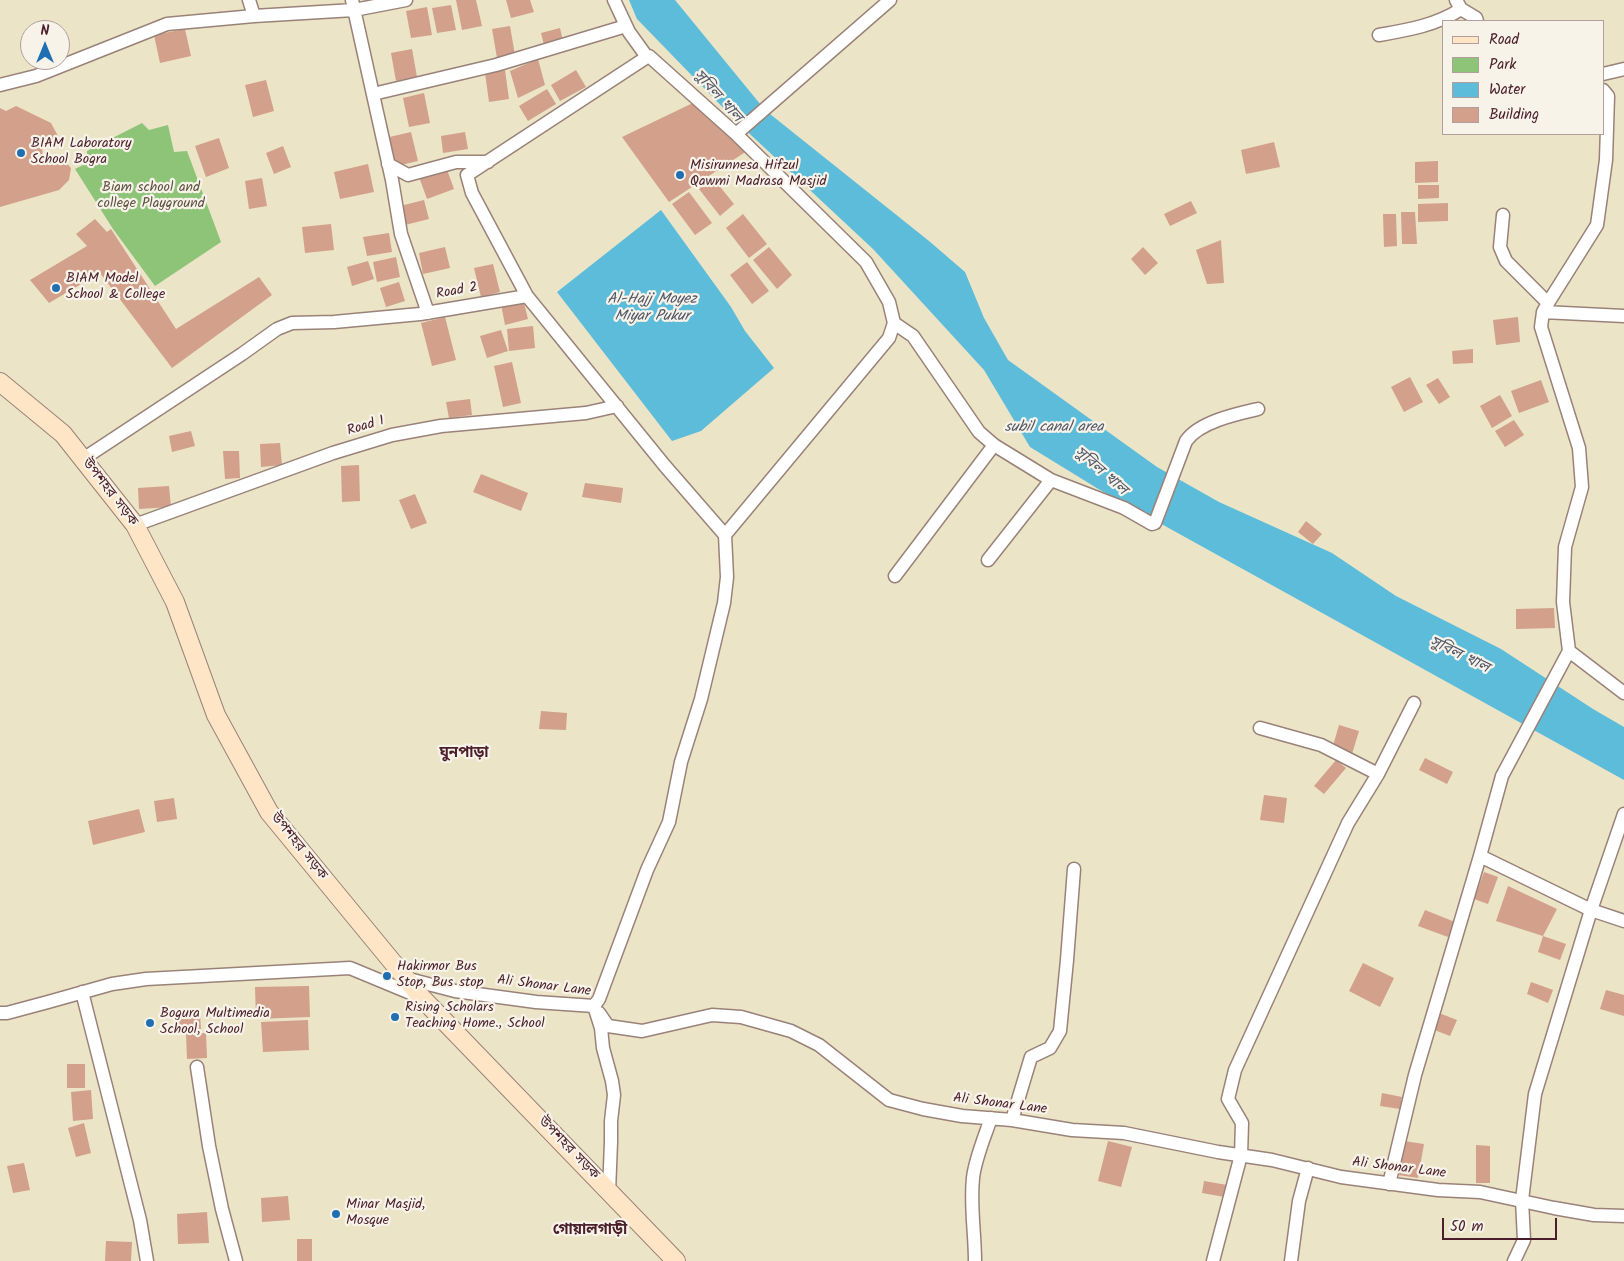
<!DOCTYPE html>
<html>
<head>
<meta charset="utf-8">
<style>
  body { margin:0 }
  #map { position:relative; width:1624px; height:1261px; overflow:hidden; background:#ebe4c7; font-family:Kalam,sans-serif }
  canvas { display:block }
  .legend { position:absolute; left:1442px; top:20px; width:162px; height:115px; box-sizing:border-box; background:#f7f3e8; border:1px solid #b29e9c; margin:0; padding:6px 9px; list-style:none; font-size:15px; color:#4a1f2b }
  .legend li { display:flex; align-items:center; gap:10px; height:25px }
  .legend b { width:25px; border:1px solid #b29e9c }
  .north { position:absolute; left:20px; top:20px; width:50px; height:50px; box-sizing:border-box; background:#f7f3e8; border:1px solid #b29e9c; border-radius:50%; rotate:0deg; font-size:14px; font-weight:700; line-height:20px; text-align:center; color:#4a1f2b }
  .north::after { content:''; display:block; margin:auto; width:18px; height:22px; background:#1f6fb2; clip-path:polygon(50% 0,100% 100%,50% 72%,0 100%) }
  .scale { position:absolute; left:1442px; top:1218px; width:115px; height:22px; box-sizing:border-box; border:2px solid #4a1f2b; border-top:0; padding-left:6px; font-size:15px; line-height:18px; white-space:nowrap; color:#4a1f2b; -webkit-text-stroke:4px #f7f3e8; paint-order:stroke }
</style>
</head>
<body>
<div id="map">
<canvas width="1624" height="1261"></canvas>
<ul class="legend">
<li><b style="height:6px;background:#fde5c5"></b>Road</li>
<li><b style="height:14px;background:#8dc478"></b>Park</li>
<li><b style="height:14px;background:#5cbcda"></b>Water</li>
<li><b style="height:14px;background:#d2a08b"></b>Building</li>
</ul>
<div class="north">N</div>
<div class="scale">50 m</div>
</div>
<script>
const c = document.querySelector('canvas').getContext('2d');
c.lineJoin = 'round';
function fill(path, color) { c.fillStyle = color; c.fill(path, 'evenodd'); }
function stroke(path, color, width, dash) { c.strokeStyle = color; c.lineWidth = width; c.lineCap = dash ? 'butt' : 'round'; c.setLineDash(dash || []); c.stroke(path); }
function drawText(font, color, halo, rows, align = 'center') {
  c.font = font + ' Kalam,"Noto Sans Bengali",sans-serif'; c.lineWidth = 4.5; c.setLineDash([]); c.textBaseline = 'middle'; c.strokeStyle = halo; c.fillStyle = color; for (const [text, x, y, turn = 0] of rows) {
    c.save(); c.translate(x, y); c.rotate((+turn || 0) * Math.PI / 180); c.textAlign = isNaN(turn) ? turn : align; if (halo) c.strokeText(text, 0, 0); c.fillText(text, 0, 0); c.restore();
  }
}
fill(new Path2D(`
  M142,123L149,130L168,125L174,152L187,151L221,242L155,286L113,229L75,169L87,163V151Z`), '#8dc478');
fill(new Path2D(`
  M629,0H675L765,110L929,241L965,272L984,318L1008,360L1157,467L1219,502L1332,553L1396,596L1501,649L1593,709L1624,727V780L1100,490L1030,447L984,370L873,249L737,122L637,19Z
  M661,210L731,307L745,331L774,368L701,431L672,441L557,292Z`), '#5cbcda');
fill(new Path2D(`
  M456,0H476L482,26L462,30Z
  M506,0H530L534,12L511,18Z
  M451,5L456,30L437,33L432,8Z
  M427,7L432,35L411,38L406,11Z
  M510,26L515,55L497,58L492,29Z
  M560,28L563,41L544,45L541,33Z
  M185,29L191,56L160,63L154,35Z
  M412,49L417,77L396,81L391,53Z
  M538,59L545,85L518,98L510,71Z
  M505,70L509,99L489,102L485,73Z
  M576,70L586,87L560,101L551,85Z
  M266,80L274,111L253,117L245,85Z
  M547,89L556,104L528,121L519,106Z
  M424,93L430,123L409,127L403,98Z
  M697,101L750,149L669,202L622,137Z
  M16,106L51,123L58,136L42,147L43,158L64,160L71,168L69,180L59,190L0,207V108L6,111Z
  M411,132L418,161L392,167L385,138Z
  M465,132L468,149L443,153L441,136Z
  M219,138L229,168L206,177L195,146Z
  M1274,142L1280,167L1246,174L1241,150Z
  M283,146L291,167L274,174L266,153Z
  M1438,161V182L1415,183V162Z
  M368,164L374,192L340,199L334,172Z
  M446,167L454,189L427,199L419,177Z
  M262,178L267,206L249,209L245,181Z
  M713,178L734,204L720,216L699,189Z
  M1418,185H1439V198L1418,199Z
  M689,192L712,223L695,235L672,204Z
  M424,200L429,219L405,225L400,206Z
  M1191,201L1197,213L1170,226L1164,214Z
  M1448,203V221L1418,222V204Z
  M1401,212H1415L1417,244H1402Z
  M743,214L767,244L749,258L726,228Z
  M1383,214H1396L1397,246L1384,247Z
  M95,219L107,232L111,229L176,329L259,277L272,295L172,368L100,273L49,303L30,280L87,246L76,234Z
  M331,224L334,250L305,253L302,227Z
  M389,233L392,252L367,256L363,237Z
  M1221,240L1224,283L1207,284L1196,250Z
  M445,247L450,268L423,274L419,253Z
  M769,247L792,275L777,289L753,260Z
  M1143,247L1158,263L1145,275L1131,259Z
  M396,257L400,277L377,282L373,262Z
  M368,261L374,279L352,286L347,267Z
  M747,262L769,291L752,304L730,275Z
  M493,264L500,292L481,297L474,268Z
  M399,282L405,301L386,307L380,288Z
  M523,299L528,319L505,325L501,304Z
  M445,317L456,360L432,366L421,323Z
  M1518,317L1520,342L1496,345L1493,320Z
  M533,326L535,348L509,351L507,329Z
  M501,330L508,351L487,358L480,336Z
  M1473,349V363L1453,364L1452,351Z
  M512,362L521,403L503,407L494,366Z
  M1410,377L1423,402L1404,412L1391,387Z
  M1438,378L1450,397L1439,404L1426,385Z
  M1541,380L1549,402L1519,413L1511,391Z
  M1500,395L1512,416L1492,428L1480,406Z
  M470,399L472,415L449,418L446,402Z
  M1514,420L1524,435L1505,447L1495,431Z
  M191,431L195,446L172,452L169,436Z
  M280,443L282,465L261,467L260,444Z
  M223,451H239L240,478L225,479Z
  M359,465L360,501L342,502L341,466Z
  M481,474L528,493L521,511L473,492Z
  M585,483L623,488L621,503L582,497Z
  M169,486L171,507L139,509L138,488Z
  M415,494L427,523L411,529L399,500Z
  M1306,521L1322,534L1313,544L1298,532Z
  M1554,608L1555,628L1516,629V609Z
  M541,711L567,713L566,730L539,729Z
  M1339,725L1359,731L1352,754L1332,749Z
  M1425,758L1453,772L1447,784L1419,770Z
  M1336,760L1346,768L1324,794L1314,786Z
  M1264,795L1287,798L1284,823L1260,820Z
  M174,798L177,819L157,822L154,801Z
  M139,809L145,832L93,845L88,821Z
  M1484,872L1498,877L1488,904L1474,899Z
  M1508,886L1557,909L1543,936L1496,921Z
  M1425,910L1455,922L1448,937L1418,926Z
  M1543,936L1566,944L1560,960L1538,952Z
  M1363,963L1394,978L1380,1007L1349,991Z
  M1531,982L1553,990L1548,1003L1527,994Z
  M309,986L310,1017L256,1019L255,987Z
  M1606,990L1624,995V1016L1600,1009Z
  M1439,1013L1457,1020L1450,1036L1432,1029Z
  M200,1014L201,1029L180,1031L178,1017Z
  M308,1020L309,1050L263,1052L261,1022Z
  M206,1033L207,1058L187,1059L186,1034Z
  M67,1064H85V1088H67Z
  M91,1090L93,1119L73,1121L71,1092Z
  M1382,1093L1402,1097L1400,1109L1380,1106Z
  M84,1123L91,1153L76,1157L68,1128Z
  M1108,1141L1132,1147L1121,1187L1098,1181Z
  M1404,1141L1424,1144L1418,1178L1398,1175Z
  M1476,1145L1490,1146V1183H1476Z
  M24,1163L30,1190L13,1193L7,1166Z
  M1204,1181L1227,1185L1225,1197L1202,1193Z
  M288,1196L290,1220L262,1222L261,1198Z
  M207,1212L209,1243L178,1244L177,1214Z
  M297,1239H312V1261H297Z
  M106,1241L132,1242L131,1261H105Z`), '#d2a08b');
const street = new Path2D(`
  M249,0L254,16
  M352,0L392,180L401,234L428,313
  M614,0L629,32L647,57L649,56L736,134L866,262L889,302L894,323L889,338L725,535
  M1456,0L1461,9L1476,18L1477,21
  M1379,35C1408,30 1437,25 1461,9
  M1603,74L1624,69
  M0,85L36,76L167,24L254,16L354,10L406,0
  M373,94L496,65L626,26
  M736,134L890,0
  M388,164L408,175L456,162H488
  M1503,215L1500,247L1506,261L1548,303
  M1543,312L1624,316
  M894,323L913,336L979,432L994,445L1051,480L1124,508L1152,524L1155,523L1186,441C1199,422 1236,414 1258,409
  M83,459L242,354L277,329L292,323L334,322L420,314L527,296
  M135,525L333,453L392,435L441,426L586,413L617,406
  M988,560L1051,480
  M895,576L994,445
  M1569,651L1624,693
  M1260,728L1321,745L1378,774
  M1480,856L1591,910L1624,921
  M405,978L455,991L536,1002L594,1006
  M82,992L140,1220L147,1261
  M0,1013H7L48,1002L112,984L146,979L350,968L420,997
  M599,1013L608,1026L642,1031L712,1015L741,1017L791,1031L819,1045L889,1100L923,1109L962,1116L1012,1120L1072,1130L1124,1133L1218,1152L1272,1160L1341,1177L1438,1190L1480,1192L1554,1208L1594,1215L1624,1216
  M197,1067L209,1146L222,1209L236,1261
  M1012,1120L1031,1057L1050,1048L1060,1031L1067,960L1074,869
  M1389,1184L1415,1075L1480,856L1502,776L1569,651L1563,602L1565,547L1582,487L1579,448L1541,327L1543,312L1548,303L1597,225L1606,160L1608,96L1603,90
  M609,1192L611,1142V1121L614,1095L612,1081L603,1048L601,1028L594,1006L599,999L647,870L669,822L681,762L701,699L724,603L727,577L725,535L665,466L527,296L472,193L467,175L647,57
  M975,1261C975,1233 970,1206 973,1178C975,1159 985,1136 991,1118
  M1213,1261L1241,1155L1242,1123L1228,1099L1235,1070L1348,823L1378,774L1414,703
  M1291,1261L1299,1201L1308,1168
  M1514,1261L1524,1240L1522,1200L1535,1094L1591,910L1624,814`);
const secondary = new Path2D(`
  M0,382L63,434L135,525L175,602L216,715L269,812L422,998L676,1261`);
stroke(street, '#9a8279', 15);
stroke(secondary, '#9a8279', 20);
stroke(street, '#fff', 12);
stroke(secondary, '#fde5c5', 18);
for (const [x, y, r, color] of [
  [21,153,5,"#1f6fb2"],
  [680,175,5,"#1f6fb2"],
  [56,288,5,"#1f6fb2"],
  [387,976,5,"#1f6fb2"],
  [395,1017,5,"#1f6fb2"],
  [150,1023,5,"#1f6fb2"],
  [336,1214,5,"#1f6fb2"]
]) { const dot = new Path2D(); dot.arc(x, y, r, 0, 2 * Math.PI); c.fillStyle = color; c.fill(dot); stroke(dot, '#f7f3e8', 2); }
drawText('14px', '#4a1f2b', '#f7f3e8', [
  ["BIAM Laboratory",31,145],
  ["School Bogra",31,161],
  ["Misirunnesa Hifzul",690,167],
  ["Qawmi Madrasa Masjid",690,183],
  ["BIAM Model",66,280],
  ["School & College",66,296],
  ["Hakirmor Bus",397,968],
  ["Stop, Bus stop",397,984],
  ["Rising Scholars",405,1009],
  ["Teaching Home., School",405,1025],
  ["Bogura Multimedia",160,1015],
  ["School, School",160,1031],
  ["Minar Masjid,",346,1206],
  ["Mosque",346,1222]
], 'left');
drawText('14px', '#5e5142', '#f7f3e8', [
  ["Biam school and",151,189],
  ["college Playground",151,205]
]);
drawText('14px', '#4a1f2b', '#f7f3e8', [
  ["Road 2",457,292,-10],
  ["Road 1",366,427,-17],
  ["উপশহর সড়ক",109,493,52],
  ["উপশহর সড়ক",298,847,51],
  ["Ali Shonar Lane",544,987,7],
  ["Ali Shonar Lane",1000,1105,7],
  ["উপশহর সড়ক",568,1149,46],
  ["Ali Shonar Lane",1399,1169,7]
]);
drawText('italic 15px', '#505668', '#f7f3e8', [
  ["সুবিল খাল",717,97,48],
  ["Al-Hajj Moyez",652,300],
  ["Miyar Pukur",652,317],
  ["subil canal area",1054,428],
  ["সুবিল খাল",1100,472,41],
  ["সুবিল খাল",1459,656,26]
]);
drawText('bold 15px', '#4a1f2b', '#f7f3e8', [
  ["ঘুনপাড়া",464,754],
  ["গোয়ালগাড়ী",590,1231]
]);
</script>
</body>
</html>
